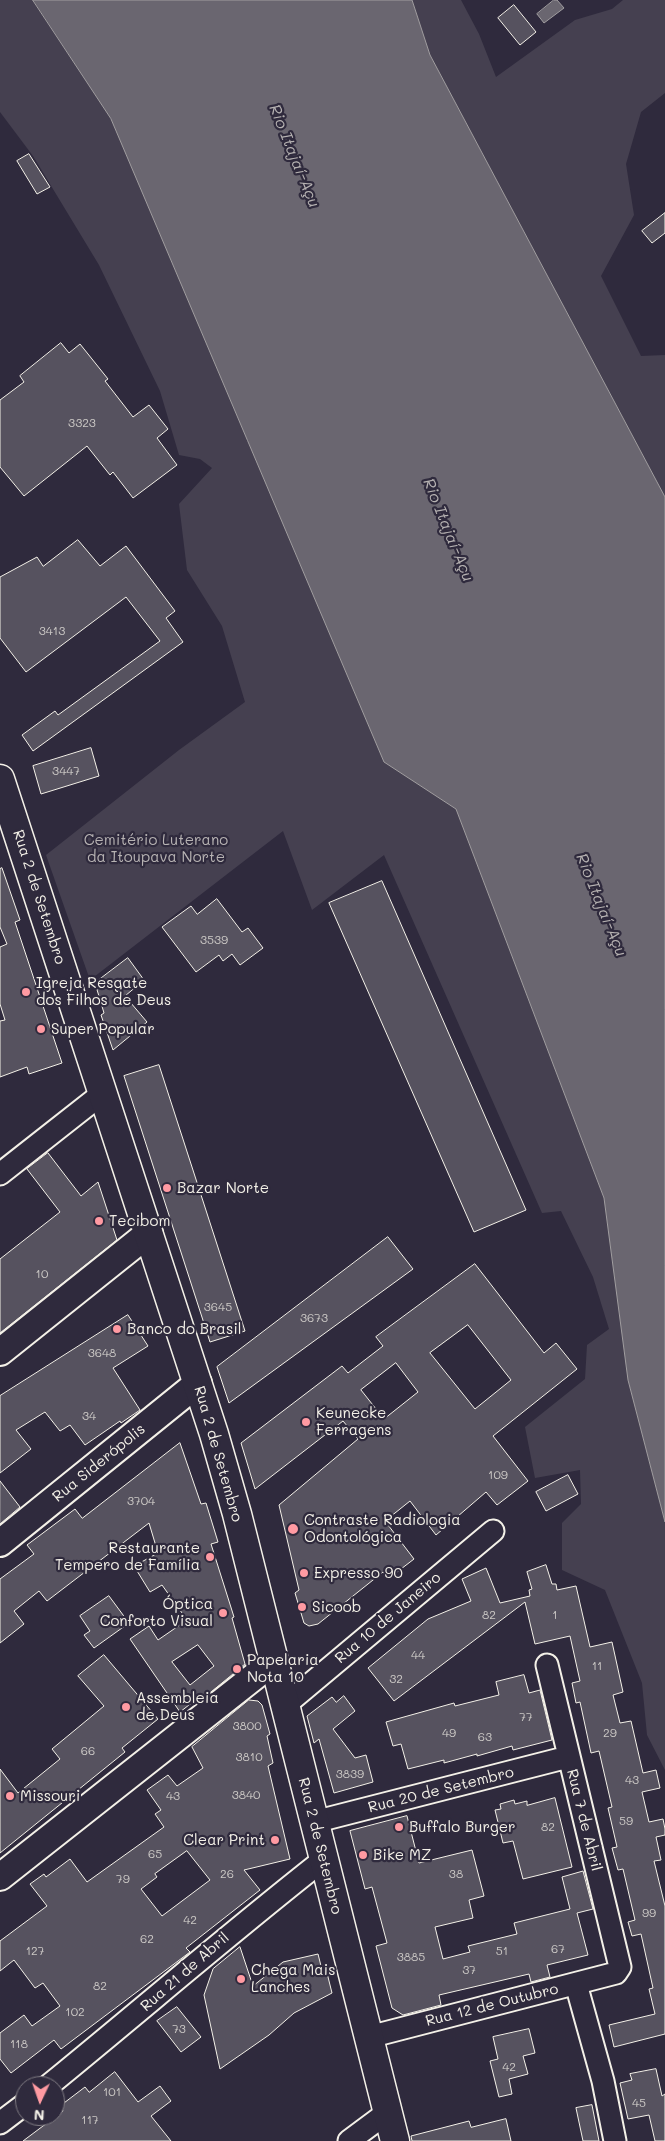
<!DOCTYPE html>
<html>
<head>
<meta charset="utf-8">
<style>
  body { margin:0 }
  #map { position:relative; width:665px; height:2141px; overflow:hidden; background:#2f2a3d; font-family:Mali,sans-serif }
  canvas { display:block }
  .north { position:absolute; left:15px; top:2076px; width:50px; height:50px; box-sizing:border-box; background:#2f2a3d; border:1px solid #7e7a81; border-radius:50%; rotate:183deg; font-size:14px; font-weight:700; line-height:20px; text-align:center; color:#f4f1e8 }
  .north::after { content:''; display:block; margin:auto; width:18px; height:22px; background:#ff9aa2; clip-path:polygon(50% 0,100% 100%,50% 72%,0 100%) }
</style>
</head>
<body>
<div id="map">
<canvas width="665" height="2141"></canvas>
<div class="north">N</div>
</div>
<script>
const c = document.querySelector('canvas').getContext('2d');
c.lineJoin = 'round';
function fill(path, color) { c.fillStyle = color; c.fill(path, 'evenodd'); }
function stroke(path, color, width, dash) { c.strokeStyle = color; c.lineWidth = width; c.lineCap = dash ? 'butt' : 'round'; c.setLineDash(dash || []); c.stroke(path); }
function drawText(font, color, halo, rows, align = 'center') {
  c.font = font + ' Mali,sans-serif'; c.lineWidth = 4.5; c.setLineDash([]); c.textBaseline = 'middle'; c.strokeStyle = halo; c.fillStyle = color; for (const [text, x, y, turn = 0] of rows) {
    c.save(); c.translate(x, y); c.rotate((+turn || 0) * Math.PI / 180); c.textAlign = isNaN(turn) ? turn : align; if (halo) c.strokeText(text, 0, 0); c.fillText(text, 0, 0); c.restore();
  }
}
fill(new Path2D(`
  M0,0H33L111,119L384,762L456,809L604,1198L628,1380L665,1522V1770L647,1735L642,1683L605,1590L562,1570V1523L581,1504L580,1470L535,1478L525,1427L585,1379L587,1345L609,1329L593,1277L561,1211L542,1213L384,855L312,910L283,831L90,980L46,855L179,750L245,702L222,626L187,570L179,504L212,468L200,459L179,455L160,391L99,265L33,156L0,112Z
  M412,0H461L479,34L496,77L575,20L612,9L623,0H665V93L641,112L626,164L634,215L601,276L641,356L665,355V497L430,55Z`), '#454050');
const water = new Path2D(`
  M33,0H412L430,55L665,497V1522L628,1380L604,1198L456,809L384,762L111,119Z
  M554,0H557L564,8L544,23L537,14Z`);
fill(water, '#6a6670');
stroke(water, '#a19ea0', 1);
const building = new Path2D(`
  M514,5L536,32L520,45L498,18Z
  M29,154L50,187L37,194L17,161Z
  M665,213V233L652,243L642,231Z
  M61,343L69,353L80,344L108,379L105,381L133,417L149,405L168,429L157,438L177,465L133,498L113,472L110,475L87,446L24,496L0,467V400L24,382L20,376Z
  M78,540L100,566L126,546L175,611L166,618L183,642L33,751L22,735L55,711L58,715L160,641L126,597L26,672L0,638V577L37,557L43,566Z
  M91,748L99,776L41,794L33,766Z
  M2,868L20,920L15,922L62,1063L29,1074L27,1067L0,1077V1021L5,1020L0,1004V947L7,944L0,927V869Z
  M382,881L526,1210L474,1232L329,903Z
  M217,899L242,932L248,928L263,948L240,965L232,954L223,961L219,955L196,972L162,927L191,906L197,914Z
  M128,958L144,980L125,996L147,1022L113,1050L101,1015L104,1013L95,983Z
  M159,1065L245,1331L210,1342L124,1076Z
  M48,1153L81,1196L98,1182L117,1240L0,1333V1259L60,1212L27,1169Z
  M388,1237L413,1269L229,1403L217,1367Z
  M475,1264L544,1353L556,1343L577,1369L493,1436L528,1481L497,1505L486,1492L436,1535L410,1501L385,1521L414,1559L388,1579L383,1572L318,1624L309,1626L304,1623L295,1593L299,1590L279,1505L358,1439L343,1421L255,1489L241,1443L342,1366L348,1373L383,1346L376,1337ZM468,1325L511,1380L475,1409L430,1353ZM396,1363L418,1392L384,1419L361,1390Z
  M128,1315L148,1346L113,1368L140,1410L121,1423L120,1421L85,1445L70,1425L60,1431L45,1412L16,1430L31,1449L0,1473V1396Z
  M180,1443L201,1504L206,1503L218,1542L211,1544L234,1617L232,1618L245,1664L205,1697L203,1694L180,1712L130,1639L149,1626L158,1640L187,1620L162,1585L150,1592L134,1566L158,1553L149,1523L47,1601L39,1591L14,1611L24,1624L0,1643V1579L34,1554L27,1545L75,1509L82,1518ZM198,1645L214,1666L190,1685L172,1662Z
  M568,1475L578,1494L546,1511L536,1492Z
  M0,1481L20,1507L0,1524Z
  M546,1565L552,1584H556L557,1590L576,1586L590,1647L612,1642L623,1692L613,1695L620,1723L631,1721L643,1773L656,1770L660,1788L642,1792L649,1822L663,1819L665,1829V1835L656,1837L661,1860L654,1861L665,1906V2034L614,2047L609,2025L655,2014L649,1989L653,1988L641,1934L632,1936L628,1922L635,1920L623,1869L618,1870L612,1848L617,1847L608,1808L612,1807L599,1751L591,1753L580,1702L576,1703L572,1683L580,1681L570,1636L535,1644L525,1602L394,1701L368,1668L428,1619L471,1601L462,1579L486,1568L500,1603L530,1596L529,1590L532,1589L527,1572Z
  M109,1596L129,1623L94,1648L84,1635L90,1631L80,1616Z
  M104,1655L158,1719L122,1748L125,1752L0,1853V1769L18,1793L60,1759L52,1749L104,1706L78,1676Z
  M524,1675L529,1693L540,1690L552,1740L513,1750L512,1746L477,1756V1754L444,1763V1760L408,1769L401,1744L393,1746L386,1722L454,1703L455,1706L499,1695L496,1682Z
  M344,1696L355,1711L333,1729L355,1758L366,1755L373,1782L334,1793L319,1739L314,1743L307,1716L332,1697L336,1702Z
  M249,1700L258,1701L262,1705L270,1734L267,1736L273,1763L268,1766L290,1859L244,1870L260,1890L186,1948L190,1952L61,2049L54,2040L11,2073L0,2059V2033L24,2015L32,2026L60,2006L43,1983L35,1988L14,1960L0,1971V1941L47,1906L30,1884L44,1874L46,1877L70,1859L87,1882L164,1827L155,1814L161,1810L147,1790L168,1775L177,1786L203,1768L192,1747ZM187,1851L210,1880L162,1916L141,1889L157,1877L155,1874Z
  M555,1798L572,1867L523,1879L513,1841L503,1843L495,1810L501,1809L500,1804L514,1800L515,1804L527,1801V1805Z
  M407,1816L419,1863L472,1850L484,1896L469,1900L473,1918L435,1927L443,1959L470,1952L468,1946L517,1934L514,1923L570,1909L562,1877L583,1871L593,1909L577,1913L588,1955L547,1965L550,1977L531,1982L529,1974L439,1995L441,2005L403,2015L392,2008L376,1946L387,1943L372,1887L365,1889L350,1831Z
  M240,1947L253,1986L283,1962L318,1954L321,1966L325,1965L332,1993L294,2013L269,2035L220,2069L204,1995L213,1969Z
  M177,2007L201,2037L181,2052L157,2021Z
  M529,2029L535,2053L523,2056L528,2074L509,2079L512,2094L499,2097L490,2061L498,2059L493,2037Z
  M656,2069L662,2096L665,2094V2141H655L649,2115L628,2119L620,2083L632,2080L630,2074Z
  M115,2072L138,2102L160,2086L171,2101L151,2116L171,2141H23L63,2111L60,2106L85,2087L89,2092Z
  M592,2105L599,2141H583L576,2108Z
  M506,2119L511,2141H412L411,2136L469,2121L471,2127Z`);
fill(building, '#56525f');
stroke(building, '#f4f1e8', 1);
const minor = new Path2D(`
  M0,1174L103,1093
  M284,1706L493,1531
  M314,1822L568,1757
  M576,1984L603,2081L615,2141
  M369,2037L616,1973L620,1967L547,1665
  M48,2086C140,2011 230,1933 323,1860
  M0,2123L25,2104
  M349,2141L388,2112`);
const tertiary = new Path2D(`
  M0,1352L149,1233
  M0,1543L198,1383
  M0,1877L274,1661`);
const primary = new Path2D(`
  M0,779L214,1434L237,1514L395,2141`);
stroke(minor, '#f4f1e8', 25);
stroke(tertiary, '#f4f1e8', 30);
stroke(primary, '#f4f1e8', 31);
stroke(minor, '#2f2a3d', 21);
stroke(tertiary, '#2f2a3d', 26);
stroke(primary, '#2f2a3d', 28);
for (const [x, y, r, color] of [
  [26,992,5,"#ff9aa2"],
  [41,1029,5,"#ff9aa2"],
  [167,1188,5,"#ff9aa2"],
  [99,1221,5,"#ff9aa2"],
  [117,1329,5,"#ff9aa2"],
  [306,1422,5,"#ff9aa2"],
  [293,1529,6,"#ff9aa2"],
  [210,1557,5,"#ff9aa2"],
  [304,1573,5,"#ff9aa2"],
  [302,1607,5,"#ff9aa2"],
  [223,1613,5,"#ff9aa2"],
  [237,1669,5,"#ff9aa2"],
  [126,1707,5,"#ff9aa2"],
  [10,1796,5,"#ff9aa2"],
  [399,1827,5,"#ff9aa2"],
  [275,1840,5,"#ff9aa2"],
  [363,1855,5,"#ff9aa2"],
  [241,1979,5,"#ff9aa2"]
]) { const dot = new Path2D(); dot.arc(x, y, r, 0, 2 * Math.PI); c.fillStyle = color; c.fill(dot); stroke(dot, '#2f2a3d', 2); }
drawText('12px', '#ccc9c6', null, [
  ["3323",82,423],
  ["3413",52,631],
  ["3447",66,771],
  ["3539",214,940],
  ["10",42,1274],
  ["3645",218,1307],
  ["3673",314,1318],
  ["3648",102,1353],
  ["34",89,1416],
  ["109",498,1475],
  ["3704",141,1501],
  ["82",489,1615],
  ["1",555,1615],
  ["44",418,1655],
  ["11",597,1666],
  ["32",396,1679],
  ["77",526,1717],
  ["3800",247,1726],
  ["49",449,1733],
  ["29",610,1733],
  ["63",485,1737],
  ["66",88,1751],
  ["3810",249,1757],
  ["3839",350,1774],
  ["43",632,1780],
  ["3840",246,1795],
  ["43",173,1796],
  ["59",626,1821],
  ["82",548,1827],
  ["65",155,1854],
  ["26",227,1874],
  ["38",456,1874],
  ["79",123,1879],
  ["99",649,1913],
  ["42",190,1920],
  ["62",147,1939],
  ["67",558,1949],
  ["127",35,1951],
  ["51",502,1951],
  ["3885",411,1957],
  ["37",469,1970],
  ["82",100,1986],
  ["102",75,2012],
  ["73",179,2029],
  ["118",19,2044],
  ["42",509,2067],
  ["101",112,2092],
  ["45",639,2103],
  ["117",90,2120]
]);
drawText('15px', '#b7b3b3', '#2f2a3d', [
  ["Cemitério Luterano",156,840],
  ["da Itoupava Norte",156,857]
]);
drawText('15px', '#f4f1e8', '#2f2a3d', [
  ["Rua 2 de Setembro",39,897,72],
  ["Rua 2 de Setembro",218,1454,74],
  ["Rua Siderópolis",99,1463,-39],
  ["Rua 10 de Janeiro",388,1618,-40],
  ["Rua 20 de Setembro",441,1790,-14],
  ["Rua 7 de Abril",584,1820,76],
  ["Rua 2 de Setembro",320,1846,76],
  ["Rua 21 de Abril",185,1972,-41],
  ["Rua 12 de Outubro",492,2005,-14]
]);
drawText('15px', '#f4f1e8', '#2f2a3d', [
  ["Igreja Resgate",36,983],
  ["dos Filhos de Deus",36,1000],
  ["Super Popular",51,1029],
  ["Bazar Norte",177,1188],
  ["Tecibom",109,1221],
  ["Banco do Brasil",127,1329],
  ["Keunecke",316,1413],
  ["Ferragens",316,1430],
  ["Contraste Radiologia",304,1520],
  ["Odontológica",304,1537],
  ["Restaurante",200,1548,"right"],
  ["Tempero de Família",200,1565,"right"],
  ["Expresso 90",314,1573],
  ["Óptica",213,1604,"right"],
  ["Conforto Visual",213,1621,"right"],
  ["Sicoob",312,1607],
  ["Papelaria",247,1660],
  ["Nota 10",247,1677],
  ["Assembleia",136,1698],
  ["de Deus",136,1715],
  ["Missouri",20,1796],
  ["Buffalo Burger",409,1827],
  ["Clear Print",265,1840,"right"],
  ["Bike MZ",373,1855],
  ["Chega Mais",251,1970],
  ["Lanches",251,1987]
], 'left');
drawText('italic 16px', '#b6b2b2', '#2f2a3d', [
  ["Rio Itajaí-Açu",294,156,68],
  ["Rio Itajaí-Açu",448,530,68],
  ["Rio Itajaí-Açu",601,905,68]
]);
</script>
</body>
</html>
